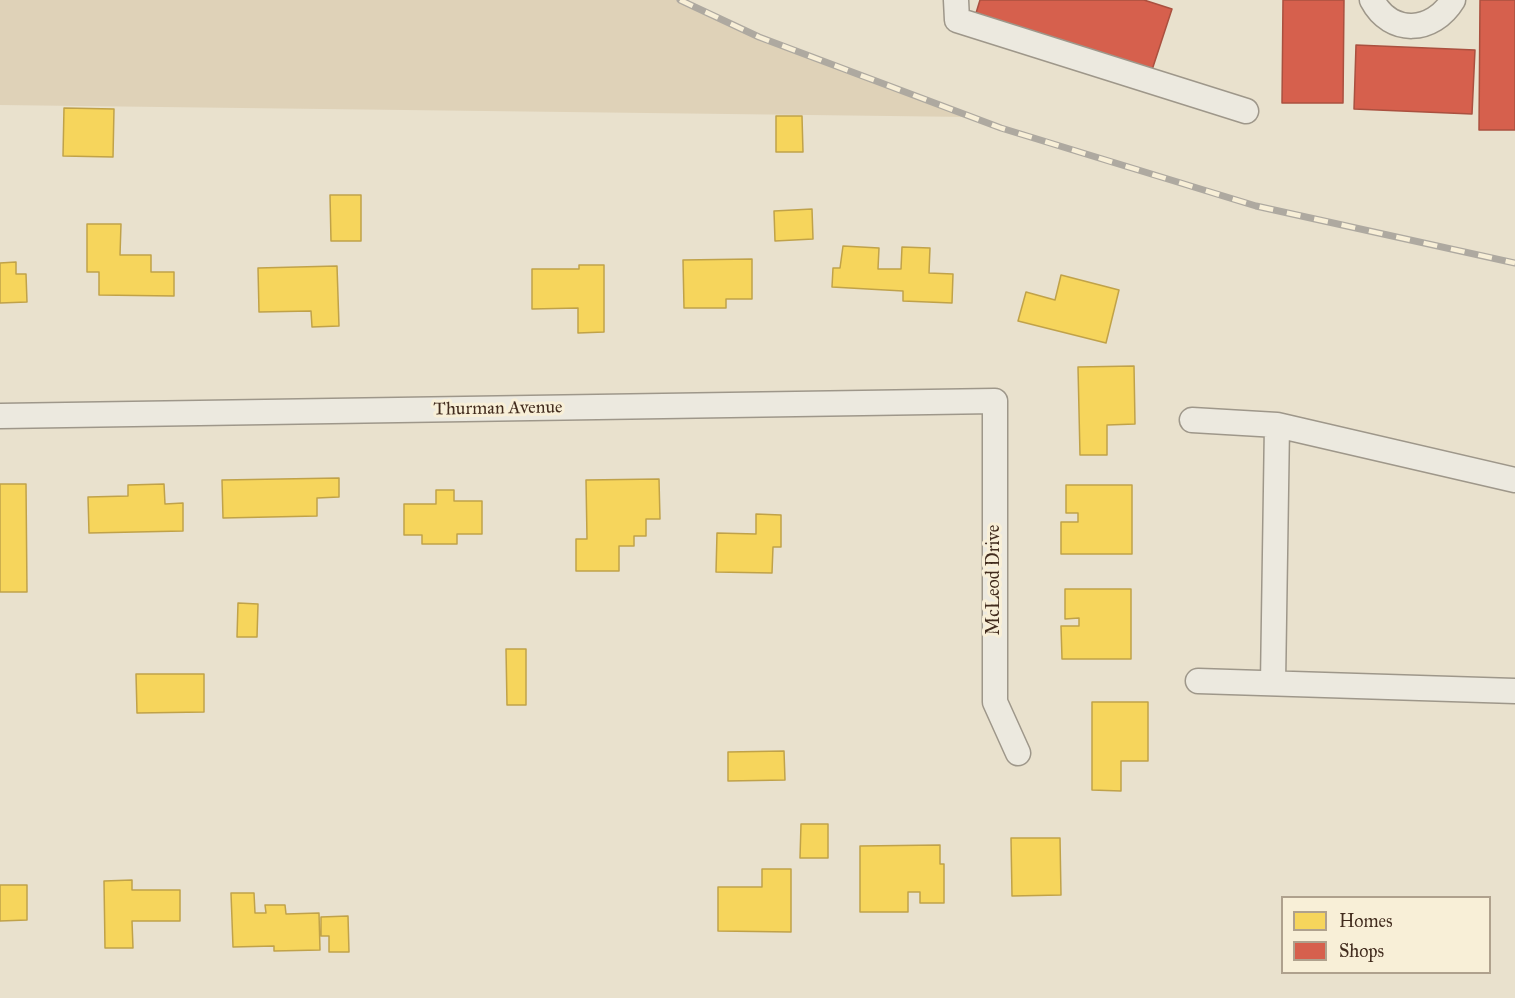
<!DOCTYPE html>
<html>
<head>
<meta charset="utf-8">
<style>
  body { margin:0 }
  #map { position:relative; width:1515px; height:998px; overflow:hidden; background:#e9e1cd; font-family:"IM FELL Great Primer",serif }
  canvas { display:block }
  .legend { position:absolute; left:1281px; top:896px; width:210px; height:78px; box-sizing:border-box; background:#f8efd7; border:2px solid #afa18d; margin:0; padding:8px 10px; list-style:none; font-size:18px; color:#422c1e }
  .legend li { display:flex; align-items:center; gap:12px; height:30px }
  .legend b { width:30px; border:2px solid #afa18d }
</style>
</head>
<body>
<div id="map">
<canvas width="1515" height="998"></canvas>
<ul class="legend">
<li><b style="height:16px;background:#f6d55c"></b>Homes</li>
<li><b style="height:16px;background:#d6604d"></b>Shops</li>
</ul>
</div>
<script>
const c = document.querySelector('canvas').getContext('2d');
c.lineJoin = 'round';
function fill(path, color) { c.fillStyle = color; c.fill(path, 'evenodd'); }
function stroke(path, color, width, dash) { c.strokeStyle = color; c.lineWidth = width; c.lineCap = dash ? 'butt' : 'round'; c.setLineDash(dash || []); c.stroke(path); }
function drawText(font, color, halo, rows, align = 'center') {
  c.font = font + ' "IM FELL Great Primer",serif'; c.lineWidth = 6; c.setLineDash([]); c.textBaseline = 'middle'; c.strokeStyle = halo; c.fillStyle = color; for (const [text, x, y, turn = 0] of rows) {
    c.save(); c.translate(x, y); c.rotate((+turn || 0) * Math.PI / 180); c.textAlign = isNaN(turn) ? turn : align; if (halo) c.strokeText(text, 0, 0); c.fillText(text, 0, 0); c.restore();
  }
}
fill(new Path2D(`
  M0,0H680L759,37L971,117L0,105Z`), '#dfd2b8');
const homes = new Path2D(`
  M64,108L114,109L113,157L63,156Z
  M776,116H802L803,152H776Z
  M330,195H361V241H331Z
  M812,209L813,239L775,241L774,211Z
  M87,224H121L120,255H151V272H174V296L99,295V272H87Z
  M843,246L879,248L878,269H901L902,247L930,248L929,273L953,274L952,303L903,301V291L832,287L833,268H840Z
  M752,259V299H726V308H684L683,260Z
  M16,262V274H26L27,302L0,303V263Z
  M579,265H604V332L578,333V308L532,309V269H579Z
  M337,266L339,326L312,327L311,311L259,312L258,268Z
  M1061,275L1119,290L1106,343L1018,321L1026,292L1055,300Z
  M1134,366L1135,424L1107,425V455H1080L1078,367Z
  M339,478V497L317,498V516L223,518L222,480Z
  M659,479L660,519H646V536H634V546H619V571H576V539H587L586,480Z
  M0,484H26L27,592H0Z
  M164,484L165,504L183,503V531L89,533L88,497L128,496V485Z
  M1066,485H1132V554H1061V522H1078V513H1066Z
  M436,490H454V501H482V534H457V544H422V535H404V504H436Z
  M756,514L781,515V547H773L772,573L716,572L717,533L756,534Z
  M1065,589H1131V659H1062L1061,626H1079V618L1065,619Z
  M238,603L258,604L257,637H237Z
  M506,649H526V705H507Z
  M136,674H204V712L137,713Z
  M1092,702H1148V761H1121V791L1092,790Z
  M784,751L785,780L728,781V752Z
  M801,824H828V858H800Z
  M1011,838H1060L1061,895L1012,896Z
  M940,845V864H944V903H920V892H908V912H860V846Z
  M762,869H791V932L718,931V887H762Z
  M132,880V890H180V921H132L133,948H105L104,881Z
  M0,885H27V920L0,921Z
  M231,893H254L255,913H266L265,905H285L286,914L319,913L320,950L274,951V946L233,947Z
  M348,916L349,952H329V936H321V917Z`);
fill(homes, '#f6d55c');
stroke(homes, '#c0a249', 1.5);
const shops = new Path2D(`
  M980,0H1144L1172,9L1152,70L976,13Z
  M1283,0H1344L1343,103H1282Z
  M1480,0H1515V130H1479Z
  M1356,45L1475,50L1472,114L1354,109Z`);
fill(shops, '#d6604d');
stroke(shops, '#aa503f', 1.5);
const minor = new Path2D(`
  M956,0L957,20L1246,111
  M1372,0C1391,36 1433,33 1453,0
  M0,416L995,401V702L1018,753
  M1192,420L1277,425L1515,480
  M1198,681L1515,691
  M1273,683L1277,425`);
stroke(minor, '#9e978a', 27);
stroke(minor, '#ece9df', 24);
const rail = new Path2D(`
  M680,0L759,37L1001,128L1256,206L1515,263`);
stroke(rail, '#aea9a0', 7);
stroke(rail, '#f8efd7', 4.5, [14]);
drawText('18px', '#422c1e', '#f8efd7', [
  ["Thurman Avenue",498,409,-1],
  ["McLeod Drive",995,580,-90]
]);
</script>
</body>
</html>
